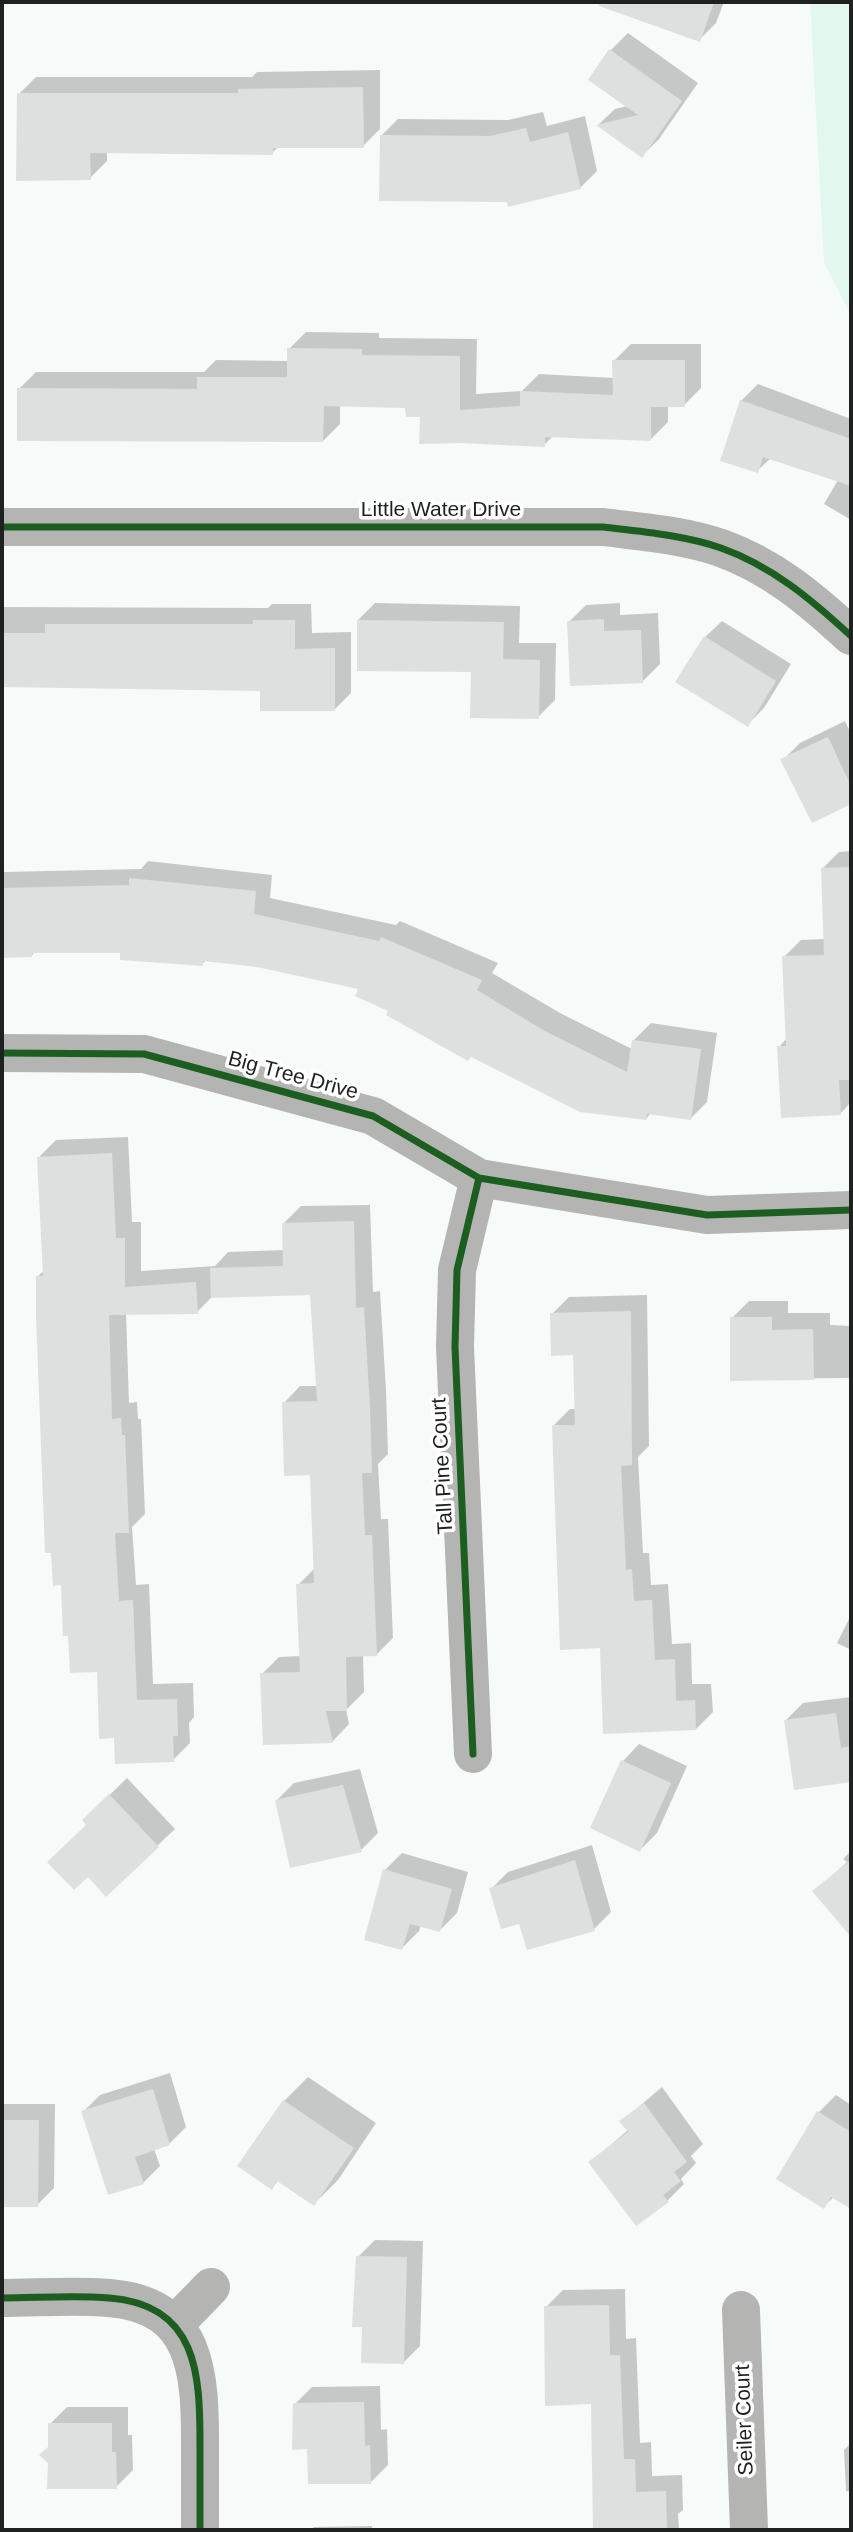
<!DOCTYPE html>
<html>
<head>
<meta charset="utf-8">
<style>
  body { margin:0 }
  #map { position:relative; width:853px; height:2532px; overflow:hidden; background:#f6fbf9; font-family:Helvetica,sans-serif }
  canvas { display:block }
  .frame { position:absolute; inset:0; border:4px solid #1e2120; pointer-events:none }
</style>
</head>
<body>
<div id="map">
<canvas width="853" height="2532"></canvas>
<div class="frame"></div>
</div>
<script>
const c = document.querySelector('canvas').getContext('2d');
c.lineJoin = 'round';
function fill(path, color) { c.fillStyle = color; c.fill(path, 'evenodd'); }
function stroke(path, color, width, dash) { c.strokeStyle = color; c.lineWidth = width; c.lineCap = dash ? 'butt' : 'round'; c.setLineDash(dash || []); c.stroke(path); }
function drawText(font, color, halo, rows, align = 'center') {
  c.font = font + ' Helvetica,sans-serif'; c.lineWidth = 7; c.setLineDash([]); c.textBaseline = 'middle'; c.strokeStyle = halo; c.fillStyle = color; for (const [text, x, y, turn = 0] of rows) {
    c.save(); c.translate(x, y); c.rotate((+turn || 0) * Math.PI / 180); c.textAlign = isNaN(turn) ? turn : align; if (halo) c.strokeText(text, 0, 0); c.fillText(text, 0, 0); c.restore();
  }
}
fill(new Path2D(`
  M810,2H851V315L824,263Z`), '#e2f8ef');
fill(new Path2D(`
  M619,2H724L716,23L699,40L616,10Z
  M628,33L698,83L659,139L642,156L598,125L615,109L627,106L611,50Z
  M380,70V129L363,146H279L272,153L107,151V161L90,178L19,94L36,77H252L257,72Z
  M543,112L547,126L585,116L597,171L580,188L508,200L381,136L398,119L508,120Z
  M306,332L379,333V338L477,339L476,394L522,391L539,374L614,378V361L631,344H701V388L684,405H668V422L651,439L553,436L544,445L421,415L407,406L340,405V424L323,441L19,389L36,372H204L216,360L289,361V349Z
  M758,384L851,419V520L824,504L838,480L771,458L757,471L741,401Z
  M375,603L520,606L519,643H556L555,700L538,717L473,670L358,620Z
  M620,603V615L658,613L660,664L643,681L569,622L586,605Z
  M272,604H311L312,633L351,632V693L334,710L262,689L2,685V607L268,608Z
  M722,621L791,664L764,708L747,725L705,637Z
  M845,721L851,734V802L812,821L783,760L800,743Z
  M851,851V1102L840,1114L779,1047L787,1038L784,957L801,940L825,939L822,869L839,852Z
  M148,861L272,875L270,898L396,925L400,921L498,963L492,973L560,1013L632,1049L634,1040L651,1023L717,1033L707,1102L690,1119L651,1113L646,1119L390,1010L360,988L257,965L206,960L202,964L122,952L36,951L31,956H2V872L141,869Z
  M128,1137L132,1222H141V1271L215,1266L228,1252L285,1250L284,1223L301,1206L370,1205L373,1292L380,1291L386,1390L388,1454L378,1464L381,1519H388L393,1638L376,1655H363L364,1692L346,1710L349,1724L333,1741L265,1743L262,1674L279,1657L301,1656L298,1585L315,1568L312,1473L284,1403L300,1386H317L312,1293L213,1296L197,1312L126,1313L129,1403L137,1402L138,1419H141L145,1514L132,1527L136,1585L149,1584L153,1684L193,1683L194,1717L189,1723L190,1743L173,1760L116,1736L99,1670L69,1635L62,1583L38,1276L45,1270L39,1157L56,1140Z
  M647,1295L649,1446L638,1457L643,1553H649L651,1585L668,1584L672,1644L691,1643L692,1684H711L713,1712L696,1729L602,1646L553,1426L570,1409H577L575,1353L552,1314L569,1297Z
  M749,1301H788V1313H830V1325L851,1326V1378L732,1379V1318Z
  M851,1615V1650L837,1643Z
  M851,1697V1780L795,1788L786,1720L803,1703Z
  M639,1744L687,1766L657,1833L640,1850L623,1761Z
  M360,1769L378,1833L361,1850L277,1800L294,1783Z
  M127,1778L175,1829L106,1894L88,1824L84,1820Z
  M592,1845L611,1912L594,1929L520,1921L491,1889L508,1872Z
  M851,1851V1934L814,1892L847,1862L843,1859Z
  M402,1853L468,1872L457,1913L440,1930L421,1925L419,1931L402,1948L385,1870Z
  M170,2073L186,2127L169,2144L154,2149L160,2166L143,2183L83,2112L100,2095Z
  M308,2077L376,2123L338,2180L314,2204L279,2180L272,2188L284,2101Z
  M662,2087L703,2144L691,2156L696,2163L681,2179L684,2184L667,2201L591,2162L628,2130L622,2121Z
  M836,2095L851,2105V2207L834,2197L824,2206L778,2178L819,2112Z
  M2,2104H55L54,2188L37,2205H2Z
  M375,2240L423,2241L420,2346L403,2363L358,2257Z
  M625,2289L626,2339L636,2338L640,2443L651,2442L652,2476L682,2475L683,2510L678,2514L679,2530H597L592,2402L546,2307L563,2290Z
  M380,2386L381,2430L387,2429L388,2465L371,2482L295,2404L312,2387Z
  M67,2407H128V2435H132L133,2470L116,2487L49,2447L50,2424Z
  M851,2443V2491H846L844,2450Z
  M372,2526V2530H310L314,2527Z`), '#0003');
fill(new Path2D(`
  M600,2H714L700,42L599,6Z
  M609,49L682,101L642,158L596,125L638,115L588,80Z
  M363,87L364,148H273V155L90,153L91,180L16,181L17,93H238V89Z
  M526,128L530,142L568,132L581,189L508,207L507,202L379,201L380,135L490,136Z
  M287,348L362,349V355L460,356V410L520,406V391L613,395L612,360H685V407H651V441L545,437V447L459,443L419,444L420,417H406L405,408L324,406L323,442L17,441V388L197,389V377H287Z
  M740,400L851,439V486L763,457L758,473L720,461Z
  M604,619V631L641,630L643,683L570,686L567,621Z
  M253,620H295V649L335,648V711H260V691L2,687V633H45V624H253Z
  M357,620L504,622L503,659L540,660L539,719L470,718L471,672L357,671Z
  M704,636L776,681L748,727L675,682Z
  M828,737L851,786V804L812,823L780,759Z
  M851,867V1080H839L841,1115L781,1118L777,1046H786L782,956L824,955L821,868Z
  M129,878L256,891L254,914L379,941L381,937L482,980L477,990L543,1030L627,1072L632,1040L701,1049L691,1120L647,1114L646,1120L580,1112L471,1057L468,1061L386,1015L388,1011L355,996L358,989L257,967L203,961V966L120,960V953H32V957L2,958V888L129,885Z
  M112,1153L116,1238H125V1287L196,1282L198,1314L109,1315L112,1419L121,1418L122,1435H125L129,1533H115L119,1601L133,1600L137,1700L177,1699L178,1736H173L174,1762L115,1764L114,1738L99,1739L97,1672L70,1673L68,1636H63L61,1585L53,1586L51,1553H45L36,1315V1276H43L37,1157Z
  M354,1221L356,1308L364,1307L370,1408L372,1473H362L365,1535H372L377,1656L346,1657L347,1711H326L333,1743L263,1745L260,1673L300,1672L296,1584L314,1583L310,1475L284,1476L282,1402L317,1401L310,1295L211,1298L210,1268L283,1266L282,1223Z
  M631,1311L632,1465L621,1466L626,1570L632,1569L634,1601L652,1600L655,1660L675,1659L676,1701L695,1700L696,1730L603,1734L600,1648L560,1650L552,1425H575L573,1355L551,1356L550,1313Z
  M730,1317H772V1330L813,1329L814,1380L730,1381Z
  M836,1713L841,1748L851,1746V1782L794,1790L784,1720Z
  M621,1760L671,1783L640,1852L590,1828Z
  M343,1785L362,1852L290,1868L275,1800Z
  M109,1794L159,1847L106,1897L88,1877L74,1890L47,1862L86,1825L82,1820Z
  M575,1860L595,1931L527,1950L519,1924L501,1929L489,1888Z
  M851,1860V1937L812,1891Z
  M383,1869L452,1889L440,1932L410,1924L402,1950L364,1940Z
  M153,2089L170,2145L135,2157L144,2184L108,2195L81,2111Z
  M283,2100L354,2148L314,2206L277,2181L272,2190L237,2166Z
  M644,2103L687,2162L674,2172L681,2181L663,2195L669,2202L636,2226L588,2162L628,2132L619,2121Z
  M817,2111L851,2132V2209L831,2197L824,2209L776,2179Z
  M2,2120H39L38,2207H2Z
  M356,2256L407,2257L404,2364L361,2363L362,2327H352Z
  M609,2305L610,2355H620L624,2459H635L636,2492L666,2491L667,2528L593,2530L591,2404L545,2406L544,2306Z
  M364,2402L365,2446L370,2445L371,2484H308L307,2449L292,2450L293,2403Z
  M48,2423H112V2452H116L117,2489H47L48,2463L39,2455L48,2447Z`), '#dce0de');
stroke(new Path2D(`
  M2,527H603C642,532 684,535 721,548C772,566 812,600 851,636
  M2,1053L144,1054L373,1116L479,1178L707,1215L851,1210
  M473,1754L455,1347L457,1270L479,1178
  M2,2298C37,2298 74,2295 109,2298C198,2305 200,2374 200,2445C200,2473 200,2502 200,2530
  M741,2310L749,2530
  M174,2325L211,2287`), '#b4b4b3', 38);
stroke(new Path2D(`
  M2,527H603C642,532 684,535 721,548C772,566 812,600 851,636
  M2,1053L144,1054L373,1116L479,1178L707,1215L851,1210
  M473,1754L455,1347L457,1270L479,1178
  M2,2298C37,2298 74,2295 109,2298C198,2305 200,2374 200,2445C200,2473 200,2502 200,2530`), '#1b5e20', 7);
drawText('21px', '#1e2120', '#fff', [
  ["Little Water Drive",441,510],
  ["Big Tree Drive",293,1076,15],
  ["Tall Pine Court",443,1466,-93],
  ["Seiler Court",745,2420,-92]
]);
</script>
</body>
</html>
